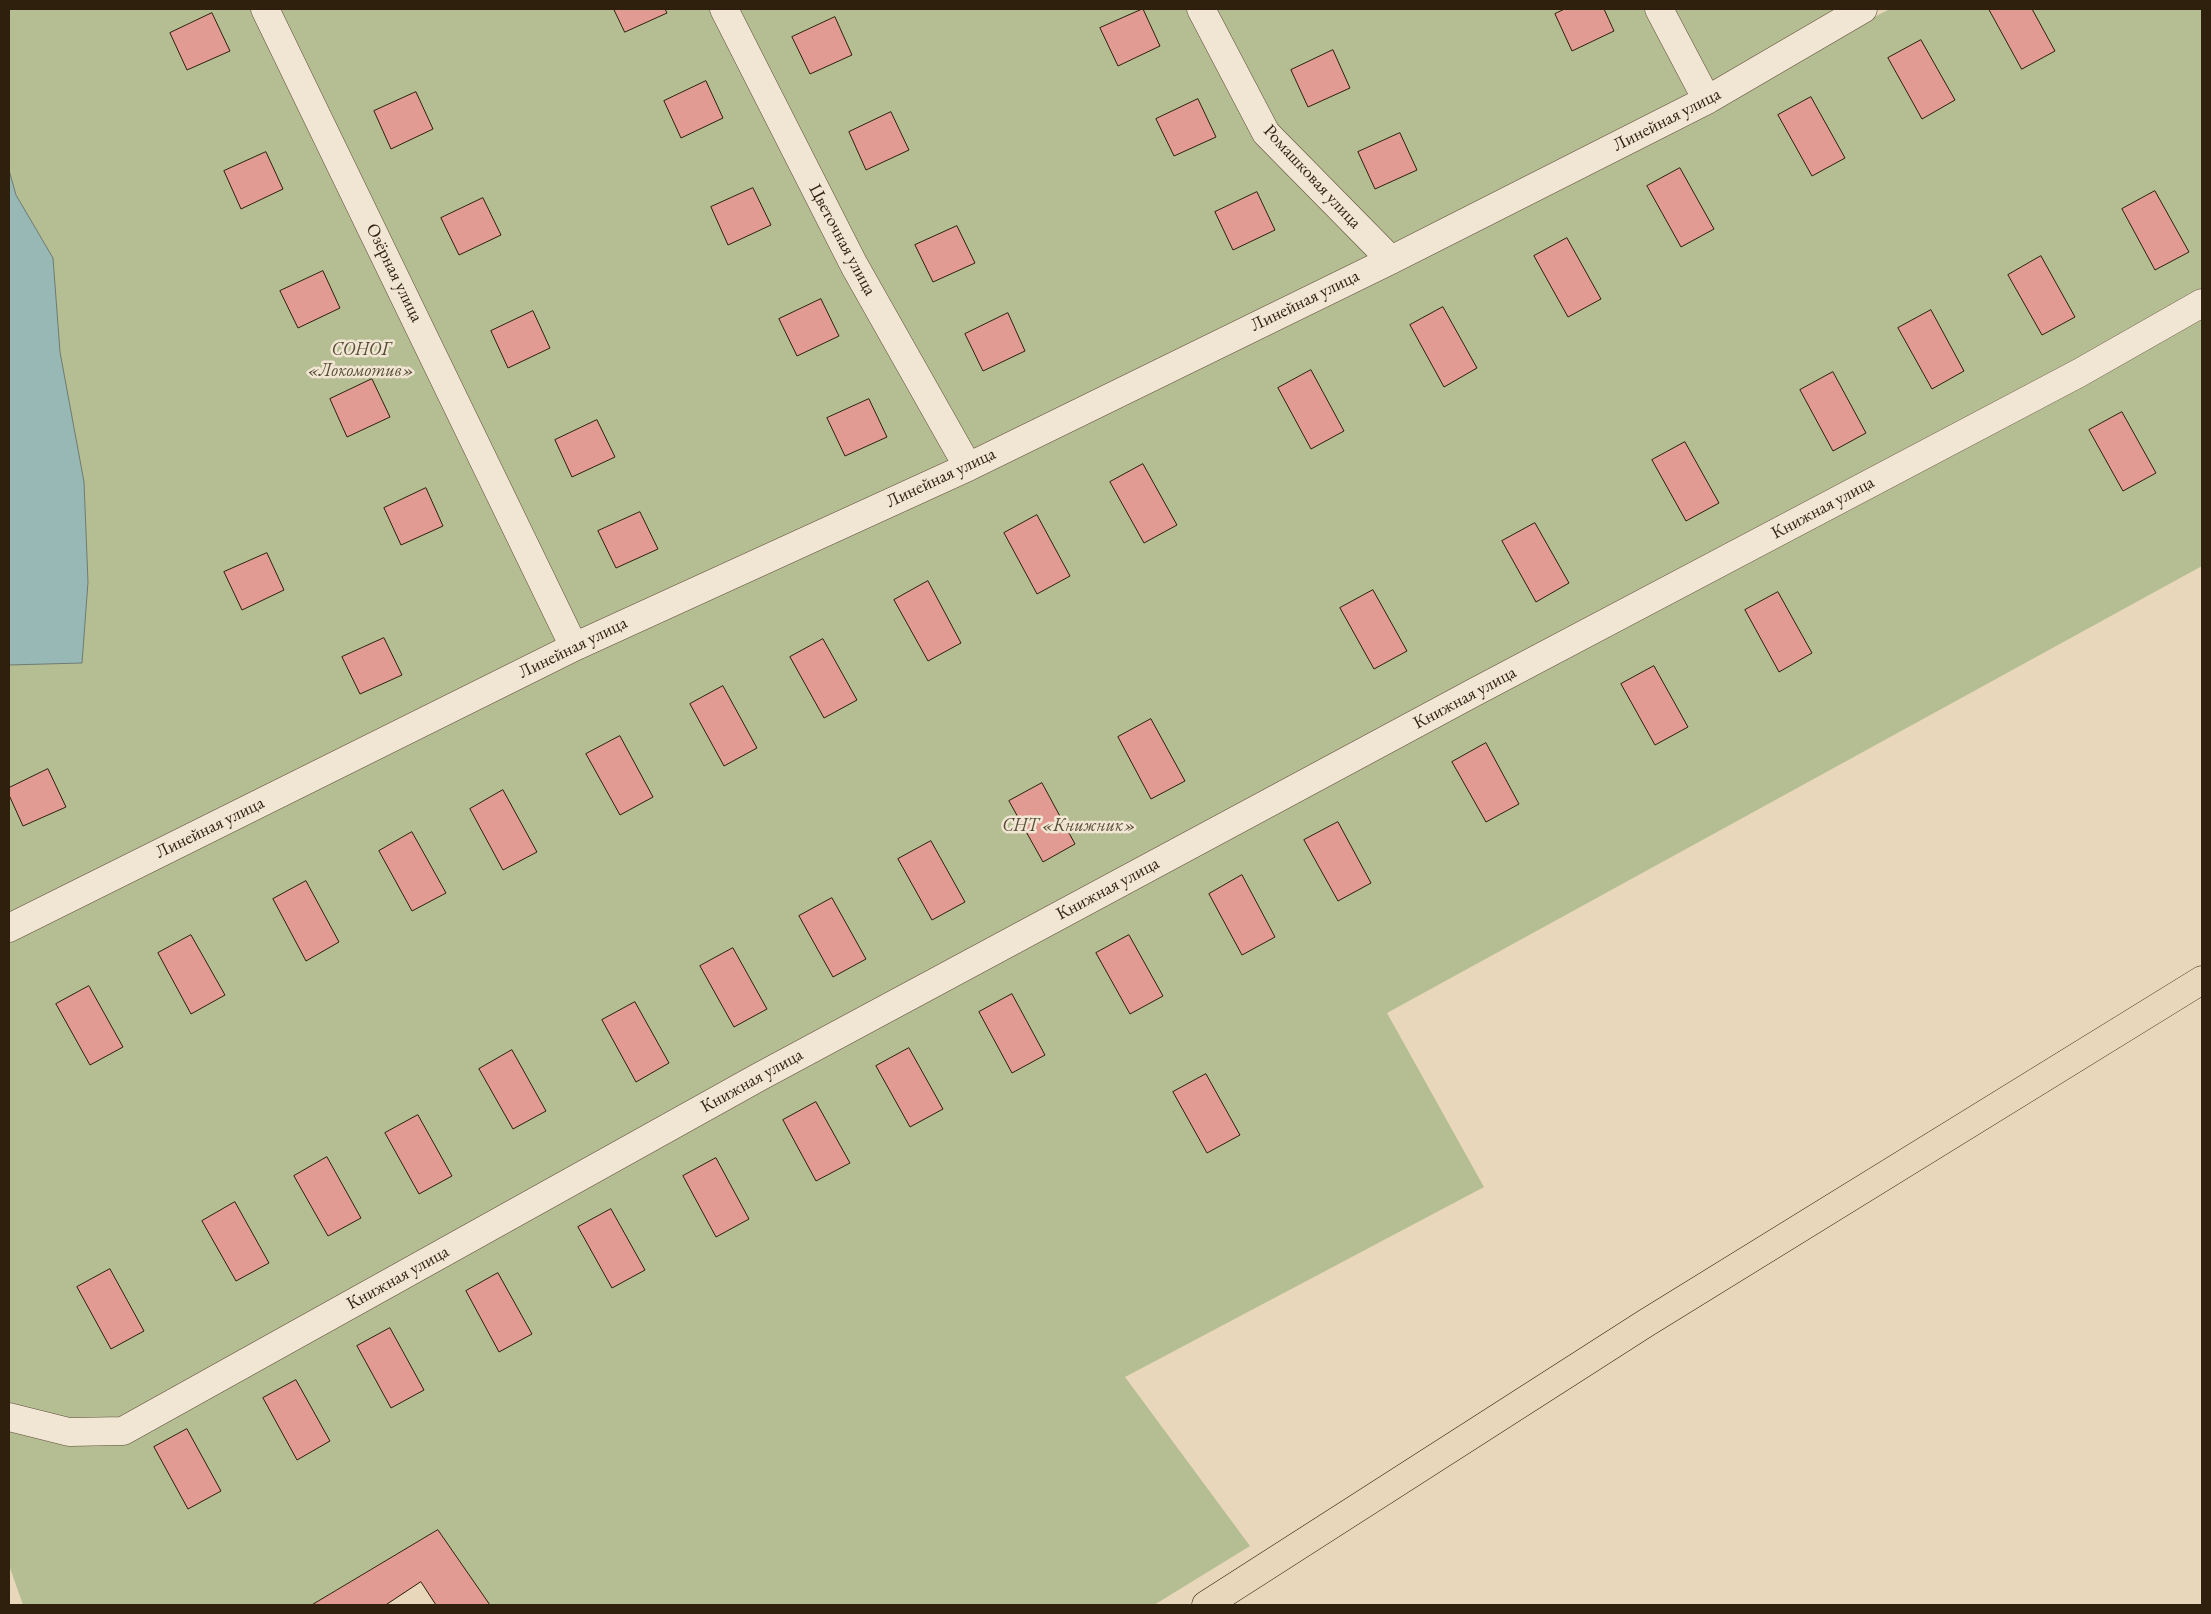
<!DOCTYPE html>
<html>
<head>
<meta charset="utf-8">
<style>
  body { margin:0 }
  #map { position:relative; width:2211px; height:1614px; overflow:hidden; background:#e9d7bc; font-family:"EB Garamond",serif }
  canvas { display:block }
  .frame { position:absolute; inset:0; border:10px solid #2f1f0d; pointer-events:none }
</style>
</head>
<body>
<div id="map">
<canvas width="2211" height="1614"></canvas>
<div class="frame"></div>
</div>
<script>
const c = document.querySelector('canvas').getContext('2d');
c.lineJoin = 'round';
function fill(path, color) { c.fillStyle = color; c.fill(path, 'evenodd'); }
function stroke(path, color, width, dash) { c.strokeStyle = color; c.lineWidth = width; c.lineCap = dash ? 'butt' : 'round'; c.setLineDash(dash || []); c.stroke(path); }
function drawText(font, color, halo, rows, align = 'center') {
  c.font = font + ' "EB Garamond",serif'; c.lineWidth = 5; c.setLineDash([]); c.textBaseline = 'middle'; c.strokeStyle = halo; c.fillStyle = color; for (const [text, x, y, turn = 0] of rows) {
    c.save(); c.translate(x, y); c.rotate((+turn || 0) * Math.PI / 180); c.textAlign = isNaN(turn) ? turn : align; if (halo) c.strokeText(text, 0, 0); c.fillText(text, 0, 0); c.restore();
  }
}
fill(new Path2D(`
  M9,9H1867L9,928Z
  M1890,9H2202V566L1387,1013L1484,1187L1125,1377L1250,1546L1154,1605H490L438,1530L312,1605H23L9,1565V929L1391,260Z`), '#b5be92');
const water = new Path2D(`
  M9,170L16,195L53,258L60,352L84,482L88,582L82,663L9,665Z`);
fill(water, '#98b8b5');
stroke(water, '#6e7b72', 1);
const building = new Path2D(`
  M614,9H665L667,13L625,32Z
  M1143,9L1160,46L1118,66L1100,28Z
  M1565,9H1604L1614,31L1572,51L1555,14Z
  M1989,9H2032L2055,51L2022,69Z
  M212,13L230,51L187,70L170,33Z
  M835,17L852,55L810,74L792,37Z
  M1921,40L1955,100L1922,119L1888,58Z
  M1333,50L1350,88L1308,107L1291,70Z
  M706,81L723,118L681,138L664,101Z
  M416,92L433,129L391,149L374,111Z
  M1811,97L1845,158L1812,176L1778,115Z
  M1198,99L1216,137L1174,156L1156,119Z
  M891,112L909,150L866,170L849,132Z
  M1400,133L1417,170L1375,189L1358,152Z
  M266,152L283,189L241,209L224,171Z
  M1680,168L1714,229L1681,247L1647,186Z
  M753,188L771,225L728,245L711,207Z
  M2155,191L2189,252L2155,270L2122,209Z
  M1257,192L1275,230L1233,250L1215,212Z
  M483,198L501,235L459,255L441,218Z
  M957,226L975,263L933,282L915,245Z
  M1567,238L1601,299L1568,317L1534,256Z
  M2041,256L2075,317L2042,335L2008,275Z
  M323,271L340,308L298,328L280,291Z
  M821,299L839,336L797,356L779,319Z
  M1443,307L1477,368L1444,387L1410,325Z
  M1931,310L1964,371L1932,389L1898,328Z
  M533,311L550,348L508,368L491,331Z
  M1008,313L1025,351L983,371L965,334Z
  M1311,370L1344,431L1311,449L1278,388Z
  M1833,372L1866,433L1833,451L1800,390Z
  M372,379L390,417L347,437L330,399Z
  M869,399L887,437L845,456L827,418Z
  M2122,412L2156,473L2123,491L2089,430Z
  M597,420L615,457L572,477L555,440Z
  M1685,442L1719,503L1686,521L1652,460Z
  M1143,464L1177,525L1144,543L1110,482Z
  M426,488L443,526L401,545L384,508Z
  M640,512L658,549L616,568L598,531Z
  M1037,515L1070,576L1037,594L1004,533Z
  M1535,523L1569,583L1536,602L1502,541Z
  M267,553L284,590L242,610L224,572Z
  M928,581L961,643L928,661L894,600Z
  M1373,590L1407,651L1374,669L1340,608Z
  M1778,592L1812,653L1779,672L1745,610Z
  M384,638L402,675L360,694L342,657Z
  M823,639L857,700L824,718L790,657Z
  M1654,666L1688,727L1655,745L1621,684Z
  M723,686L757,748L724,766L690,704Z
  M1151,719L1185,781L1151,799L1118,737Z
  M620,736L653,797L620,815L586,754Z
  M1486,743L1519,804L1486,822L1452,762Z
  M48,769L66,807L23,826L9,795V788Z
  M1042,783L1075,844L1043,862L1009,801Z
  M503,790L537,852L503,870L470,809Z
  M1338,822L1371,883L1338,901L1304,840Z
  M412,832L446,893L412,911L379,851Z
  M931,841L965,902L932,920L898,859Z
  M1242,875L1275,937L1242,955L1209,894Z
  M306,881L339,942L306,961L273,899Z
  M832,898L866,959L833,977L799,916Z
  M191,935L225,995L191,1014L158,953Z
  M1129,935L1163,996L1130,1014L1096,953Z
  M733,948L767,1009L734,1027L700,966Z
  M89,986L123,1047L90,1065L56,1004Z
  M1012,994L1045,1055L1012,1073L979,1012Z
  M635,1002L669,1063L636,1082L602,1020Z
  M909,1048L943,1109L910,1127L876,1066Z
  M512,1050L546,1111L513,1129L479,1069Z
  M1206,1074L1240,1135L1207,1153L1173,1092Z
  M816,1102L850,1163L816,1181L783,1120Z
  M418,1115L452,1176L419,1194L385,1133Z
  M327,1157L361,1218L328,1236L294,1176Z
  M716,1158L749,1219L716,1237L683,1176Z
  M235,1202L269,1263L236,1281L202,1221Z
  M611,1209L645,1270L612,1288L578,1227Z
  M110,1269L144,1331L111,1349L77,1287Z
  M498,1273L532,1334L499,1352L466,1291Z
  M390,1328L424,1390L391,1408L357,1346Z
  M296,1380L330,1441L297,1460L263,1398Z
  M187,1429L221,1491L188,1509L154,1447Z
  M438,1530L490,1605H312Z
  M421,1582L436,1605H386Z`);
fill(building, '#e29b92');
stroke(building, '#2f1f0d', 1);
const minor = new Path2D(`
  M265,9L574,647
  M724,9L854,265L968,467
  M1201,9L1266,133L1391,260
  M1659,9L1707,100
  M9,928L574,647L968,467L1391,260L1707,100L1863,9
  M9,1417L69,1432L123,1431L759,1077L1473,693L2079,373L2202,303`);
const trunk = new Path2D(`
  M1206,1605L1646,1323L2202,980`);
stroke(minor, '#5e4d39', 29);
stroke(trunk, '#2f1f0d', 29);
stroke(minor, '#f1e5d3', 28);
stroke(trunk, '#e9d7bc', 28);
drawText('18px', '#2f1f0d', '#f1e5d3', [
  ["Линейная улица",1667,120,-27],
  ["Ромашковая улица",1312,177,47],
  ["Цветочная улица",842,240,62],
  ["Озёрная улица",394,273,64],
  ["Линейная улица",1305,301,-26],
  ["Линейная улица",941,478,-25],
  ["Книжная улица",1823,508,-28],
  ["Линейная улица",573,648,-26],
  ["Книжная улица",1465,698,-28],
  ["Линейная улица",210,828,-26],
  ["Книжная улица",1108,889,-28],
  ["Книжная улица",752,1081,-29],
  ["Книжная улица",398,1278,-29]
]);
drawText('italic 18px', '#574f35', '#f1e5d3', [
  ["СОНОГ",361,350],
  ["«Локомотив»",361,371],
  ["СНТ «Книжник»",1069,826]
]);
</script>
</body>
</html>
